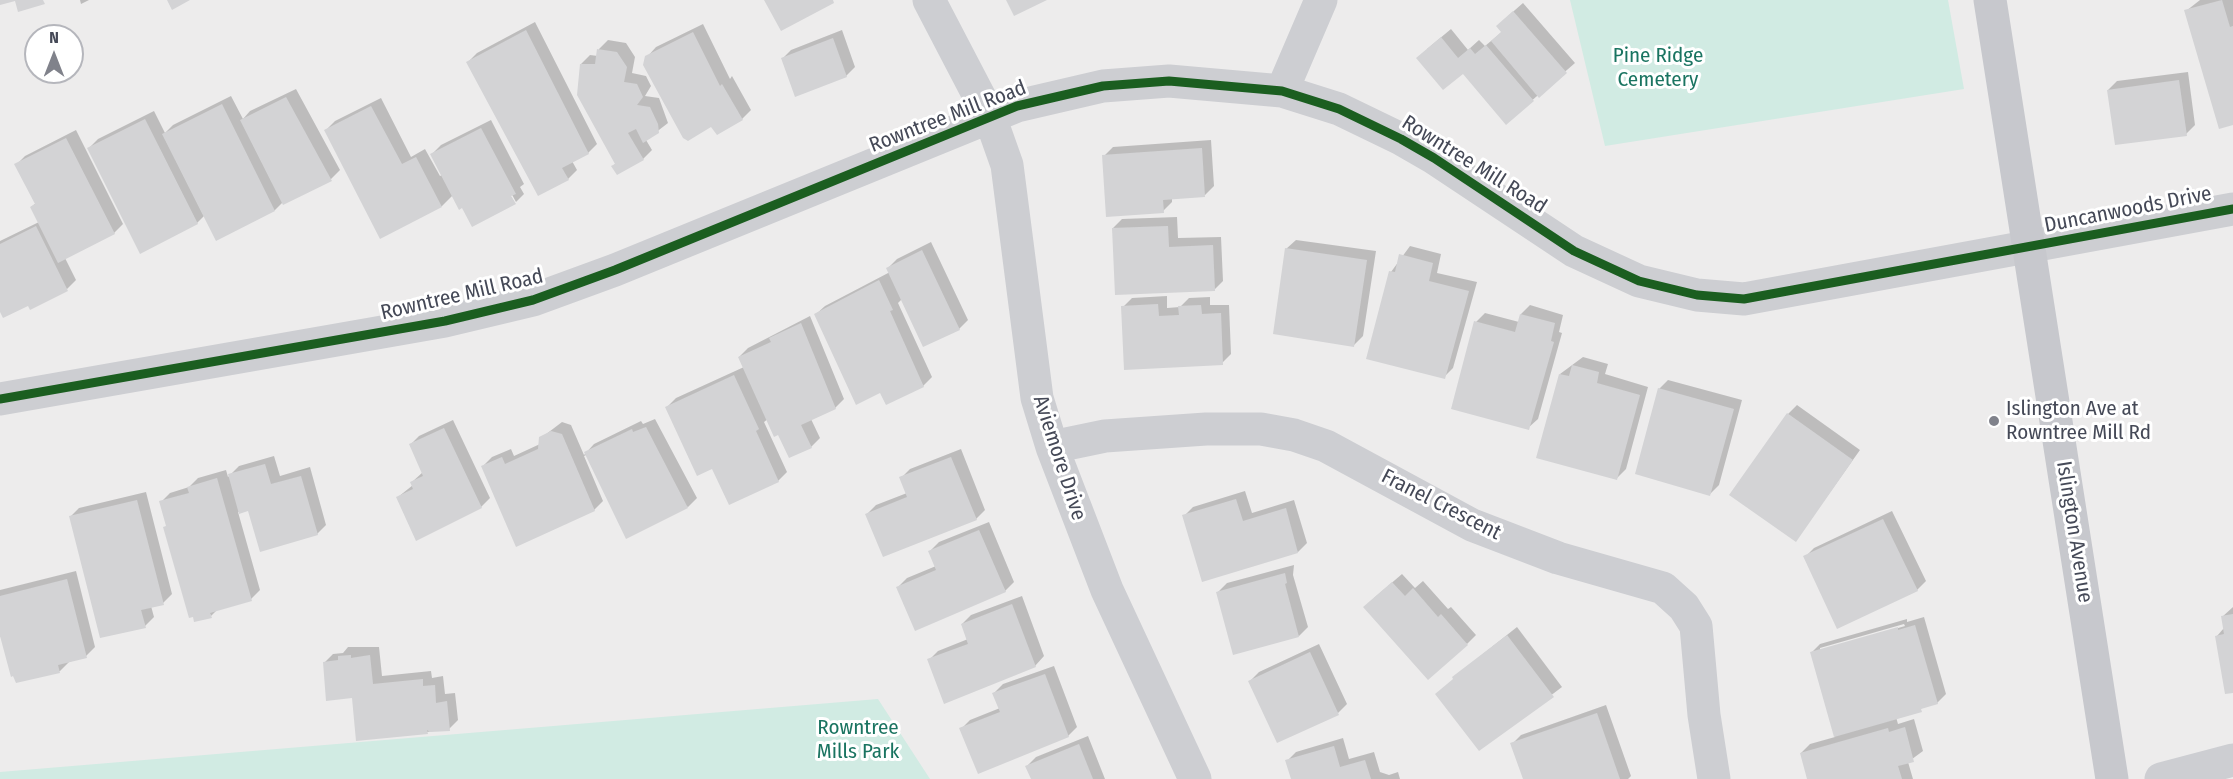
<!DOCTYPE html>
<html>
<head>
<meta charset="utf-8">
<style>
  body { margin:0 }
  #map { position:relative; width:2233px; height:779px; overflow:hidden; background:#edecec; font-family:"Fira Sans Condensed",sans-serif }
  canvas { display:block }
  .north { position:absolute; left:24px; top:24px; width:60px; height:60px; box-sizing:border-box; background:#fff; border:2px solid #b5b6bc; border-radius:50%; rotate:0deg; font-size:16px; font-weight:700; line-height:24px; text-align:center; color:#454957 }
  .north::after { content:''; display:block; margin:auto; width:21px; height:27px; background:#80828b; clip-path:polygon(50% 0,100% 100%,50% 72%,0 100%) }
</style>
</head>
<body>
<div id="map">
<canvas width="2233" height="779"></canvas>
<div class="north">N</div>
</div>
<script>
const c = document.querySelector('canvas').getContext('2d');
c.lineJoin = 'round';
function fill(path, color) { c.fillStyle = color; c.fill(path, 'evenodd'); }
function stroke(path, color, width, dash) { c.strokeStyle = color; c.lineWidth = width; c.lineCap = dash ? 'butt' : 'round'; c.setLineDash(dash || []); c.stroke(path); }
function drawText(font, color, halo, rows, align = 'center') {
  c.font = font + ' "Fira Sans Condensed",sans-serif'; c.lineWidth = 6; c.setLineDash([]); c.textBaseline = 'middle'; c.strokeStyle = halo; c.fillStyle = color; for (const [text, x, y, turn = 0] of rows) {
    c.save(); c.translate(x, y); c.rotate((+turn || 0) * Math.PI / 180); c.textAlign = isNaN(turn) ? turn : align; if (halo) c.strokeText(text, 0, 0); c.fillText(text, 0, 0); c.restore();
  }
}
fill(new Path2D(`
  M1570,0H1948L1964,89L1605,146Z
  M878,699L930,779H0V772Z`), '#d1ebe3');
fill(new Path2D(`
  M80,0H89L81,4Z
  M2200,0H2233V124L2186,11Z
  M1523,3L1575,63L1506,123L1463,72L1427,49L1451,29L1468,50L1479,40L1485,46L1503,31L1507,17Z
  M535,22L597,144L588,153L572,161L577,170L568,179L468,62L477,53Z
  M703,24L730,79L732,76L751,110L742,119L647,57L656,47Z
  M842,30L855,67L846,76L782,59L791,50Z
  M608,40L626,43L635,57L632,73L646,76L651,86L645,96L659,98L668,123L646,140L652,150L643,159L613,166L616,163L581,64L590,55L598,56L599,49Z
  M2188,72L2195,125L2186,134L2108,90L2117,81Z
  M296,89L340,170L331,179L283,202L275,210L217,239L205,215L197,223L89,148L98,139L154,111L165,133L173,125L231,96L243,119L250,111Z
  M381,98L411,157L425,149L440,176L442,175L432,154L441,145L491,120L524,184L520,187L524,194L516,202L509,189L507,190L515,203L463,206L453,195L442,206L381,237L326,130L335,121Z
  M76,130L123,224L114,233L65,258L76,280L67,289L31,308L29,304L0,309V241L39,222L31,207L36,203L16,165L25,156Z
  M1211,140L1214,186L1205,195L1172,198V202L1163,211L1104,156L1113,147Z
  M1177,217L1178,238L1221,237L1223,281L1214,290L1113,228L1122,219Z
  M1296,240L1376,251L1363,336L1354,345L1286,249Z
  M931,242L968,320L959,329L902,299L898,303L932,377L923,386L881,391L815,315L825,306L890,272L888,268L897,259Z
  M1410,246L1441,254L1437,273L1477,282L1453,368L1444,377L1391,272Z
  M1167,296V308L1180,307L1189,298L1210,297V305H1229L1231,354L1222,363L1123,307L1132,298Z
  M1530,305L1563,315L1559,332L1562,333L1538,419L1528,428L1476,322L1485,313L1519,322L1521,314Z
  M810,316L844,399L835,408L811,419L820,438L811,447L779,433L768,419L764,422L787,472L778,481L713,467L667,407L676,398L744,367L739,357L748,348Z
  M1583,357L1608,364L1605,374L1648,387L1626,469L1617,478L1560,374Z
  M1668,380L1742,400L1719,485L1710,494L1659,389Z
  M1797,405L1860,450L1796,540L1788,414Z
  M655,419L697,498L688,507L586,455L584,456L603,501L594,510L483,466L492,457L511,449L514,456L540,444L541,438L562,422L571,425L584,455L594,444L641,421L643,424Z
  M453,420L490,498L481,507L398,497L413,485L412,482L423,472L410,445L419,436Z
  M961,449L985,510L976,519L867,514L876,505L907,493L901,478L910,469Z
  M274,456L280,476L310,467L326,525L317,534L249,509L238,512L260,590L251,599L219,608L211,616L167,525L161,502L170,493L189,487L198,478L226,470L228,477L239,466Z
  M1245,491L1252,513L1294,500L1307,543L1298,552L1184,516L1193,507Z
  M146,492L172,594L163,603L151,606L154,617L145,626L70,517L79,508Z
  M1892,511L1926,581L1917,590L1805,557L1814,548Z
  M989,522L1014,582L1005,591L898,587L907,578L936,566L930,551L939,542Z
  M1294,565L1293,575L1308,627L1299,636L1218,592L1227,583Z
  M76,571L95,647L86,656L69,662L60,671L17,682L0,635V590Z
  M1402,574L1415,588L1423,581L1448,609L1451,607L1476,635L1467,644L1374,598Z
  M1022,596L1044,656L1035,666L929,660L938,651L968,639L962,624L971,615Z
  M2233,607V692L2217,636L2224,628L2222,617Z
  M1924,617L1946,694L1937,703L1896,717L1898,724L1914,719L1923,751L1908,762L1913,779H1808L1801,753L1810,744L1835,737L1811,653L1820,644L1907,619V622ZM1904,624L1905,626L1820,651V648Z
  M1517,627L1562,687L1480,749L1454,677Z
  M1319,644L1347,704L1338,713L1250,681L1259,672Z
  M348,647H379L382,676L431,671L432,678L443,676L445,694L455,693L458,720L449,729L427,732L354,696L324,663L333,654L343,653Z
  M1054,666L1077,727L1068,736L961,729L970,720L1000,708L994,693L1003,684Z
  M1606,705L1631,776L1628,779H1524L1512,744L1521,735Z
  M1088,736L1105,779H1032L1027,766L1036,757Z
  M1343,738L1349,759L1374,752L1380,772L1389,775L1398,772L1400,779H1292L1287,761L1296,752Z`), '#0003');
fill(new Path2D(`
  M0,0H43L45,4L18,12L15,1L0,5Z
  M167,0H190L172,10Z
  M764,0H833L834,3L781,31Z
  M1006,0H1047L1014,16Z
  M2222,0L2230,27L2233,26V125L2219,129L2184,10Z
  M1513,11L1567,73L1539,98L1491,41L1501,32L1496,26Z
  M526,30L589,154L562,168L569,180L538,196L466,62Z
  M693,32L720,86L722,84L743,120L717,135L711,127L688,141L683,138L643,65L645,56Z
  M1441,37L1458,58L1470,48L1475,54L1486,45L1534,101L1506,125L1463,74L1443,90L1416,58Z
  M833,38L847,77L795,97L781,58Z
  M597,49L617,52L627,67L624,82L637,84L643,97L637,105L650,107L658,124L659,133L643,143L636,129L628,133L644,160L617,175L611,166L615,164L577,95L580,64H595Z
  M2179,80L2187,136L2115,145L2107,90Z
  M286,97L332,181L283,205L240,120Z
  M222,104L275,211L216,241L162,134Z
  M371,106L402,164L416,157L442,207L380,239L324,130Z
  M145,119L198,224L140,254L87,148Z
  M481,128L516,194L511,196L516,204L472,227L462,208L459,210L430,154Z
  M66,138L115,234L58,263L30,207L35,204L14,164Z
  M1202,148L1205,197L1163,200L1164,213L1106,217L1102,155Z
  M36,226L68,291L30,310L28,306L3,318L0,312V244Z
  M1168,226L1169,247L1213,245L1215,291L1115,295L1112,228Z
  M1285,248L1367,260L1354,347L1273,334Z
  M922,250L960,330L923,347L886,268Z
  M1399,254L1433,263L1429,281L1469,291L1445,379L1366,359L1389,271L1395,272Z
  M879,280L893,310L890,311L924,387L886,405L880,393L856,405L814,314Z
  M1158,304L1159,316L1179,315L1178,306L1201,305L1202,314L1221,313L1223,365L1124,370L1121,306Z
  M1520,314L1555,323L1551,341L1554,342L1529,430L1451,409L1474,321L1515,332Z
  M801,323L836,409L801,425L812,448L789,458L778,435L774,437L738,357L771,342L769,338Z
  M1572,365L1599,372L1597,383L1640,395L1617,480L1536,458L1559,374L1569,376Z
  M734,375L759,429L756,431L779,482L729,505L712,469L697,476L665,407Z
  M1658,388L1734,409L1710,496L1635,474Z
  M1787,413L1853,460L1796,542L1729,495Z
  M646,427L688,508L626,539L584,452L632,429L633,432Z
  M444,428L482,508L416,541L396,497L413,489L410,482L423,476L409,444Z
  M551,431L562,434L595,511L516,547L481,466L502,457L505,464L538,449L539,437Z
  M951,457L977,520L883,557L865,514L907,497L899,477Z
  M265,464L271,484L301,476L318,535L260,552L248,511L239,514L228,474Z
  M217,478L252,601L210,613L212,618L194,622L193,617L189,618L163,527L166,526L159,501L189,493L187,487Z
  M1236,499L1243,521L1286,508L1298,553L1202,582L1182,515Z
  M137,500L164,605L141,610L146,628L100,638L69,516Z
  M1883,519L1918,591L1837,629L1803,556Z
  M979,530L1006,592L915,631L896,587L936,570L928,551Z
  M1285,573L1287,583L1285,584L1299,637L1233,655L1216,592Z
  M67,579L87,658L58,665L60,673L16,683L13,676L11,677L0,636V596Z
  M1392,582L1405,596L1413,588L1438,617L1441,614L1468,645L1428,680L1363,607Z
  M1012,604L1036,667L944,704L927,659L968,644L961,624Z
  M2233,614V693L2225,694L2215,636L2224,634L2221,616Z
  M1915,625L1938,704L1921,709L1922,712L1834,737L1810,652L1898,627V630Z
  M1507,635L1554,697L1479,751L1435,694L1453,679L1452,677Z
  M1310,652L1339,715L1277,743L1248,681Z
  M351,655V658L370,655L373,684L423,679V686L435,685L436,703L447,701L450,731L430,732L427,730L428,734L356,741L352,698L326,701L323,662L338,660V656Z
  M1045,674L1069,737L978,774L959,728L1000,712L992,693Z
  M1597,713L1620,779H1523L1510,743Z
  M1905,727L1914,762L1898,766L1902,779H1807L1800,753L1888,728L1889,732Z
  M1079,744L1093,779H1031L1025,766Z
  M1334,746L1340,767L1365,760L1371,779H1291L1285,760Z`), '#d3d3d5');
stroke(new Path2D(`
  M929,0L990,117L1007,165L1037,398L1052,447L1107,590L1195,779
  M1282,91L1321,0
  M0,399L445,321L533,300L615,270L1017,106L1103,86L1169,81L1282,91L1339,109L1401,139L1434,158L1574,251L1639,281L1697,295L1744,299L2233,209
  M1052,447L1105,436L1206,429H1261L1294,435L1326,446L1472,525L1558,558L1663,588L1684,607L1696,626L1704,715L1714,779
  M2161,779L2233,760`), '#cdced2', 33);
stroke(new Path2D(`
  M1990,0L2112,779`), '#c7c8cd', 33);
stroke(new Path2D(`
  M0,399L445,321L533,300L615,270L1017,106L1103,86L1169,81L1282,91L1339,109L1401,139L1434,158L1574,251L1639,281L1697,295L1744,299L2233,209`), '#1b5e20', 9);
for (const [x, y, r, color] of [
  [1994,421,6,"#80828b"]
]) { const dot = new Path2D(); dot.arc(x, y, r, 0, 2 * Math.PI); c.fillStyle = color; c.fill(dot); stroke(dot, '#fff', 2); }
drawText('21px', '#1a7461', '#fff', [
  ["Pine Ridge",1658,56],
  ["Cemetery",1658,80],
  ["Rowntree",858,728],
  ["Mills Park",858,752]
]);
drawText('21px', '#454957', '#fff', [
  ["Rowntree Mill Road",948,117,-21],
  ["Rowntree Mill Road",1474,165,32],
  ["Duncanwoods Drive",2128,210,-11],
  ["Rowntree Mill Road",462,295,-13],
  ["Aviemore Drive",1059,458,72],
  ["Franel Crescent",1441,505,27],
  ["Islington Avenue",2074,532,81]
]);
drawText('21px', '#454957', '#fff', [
  ["Islington Ave at",2006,409],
  ["Rowntree Mill Rd",2006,433]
], 'left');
</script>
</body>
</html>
